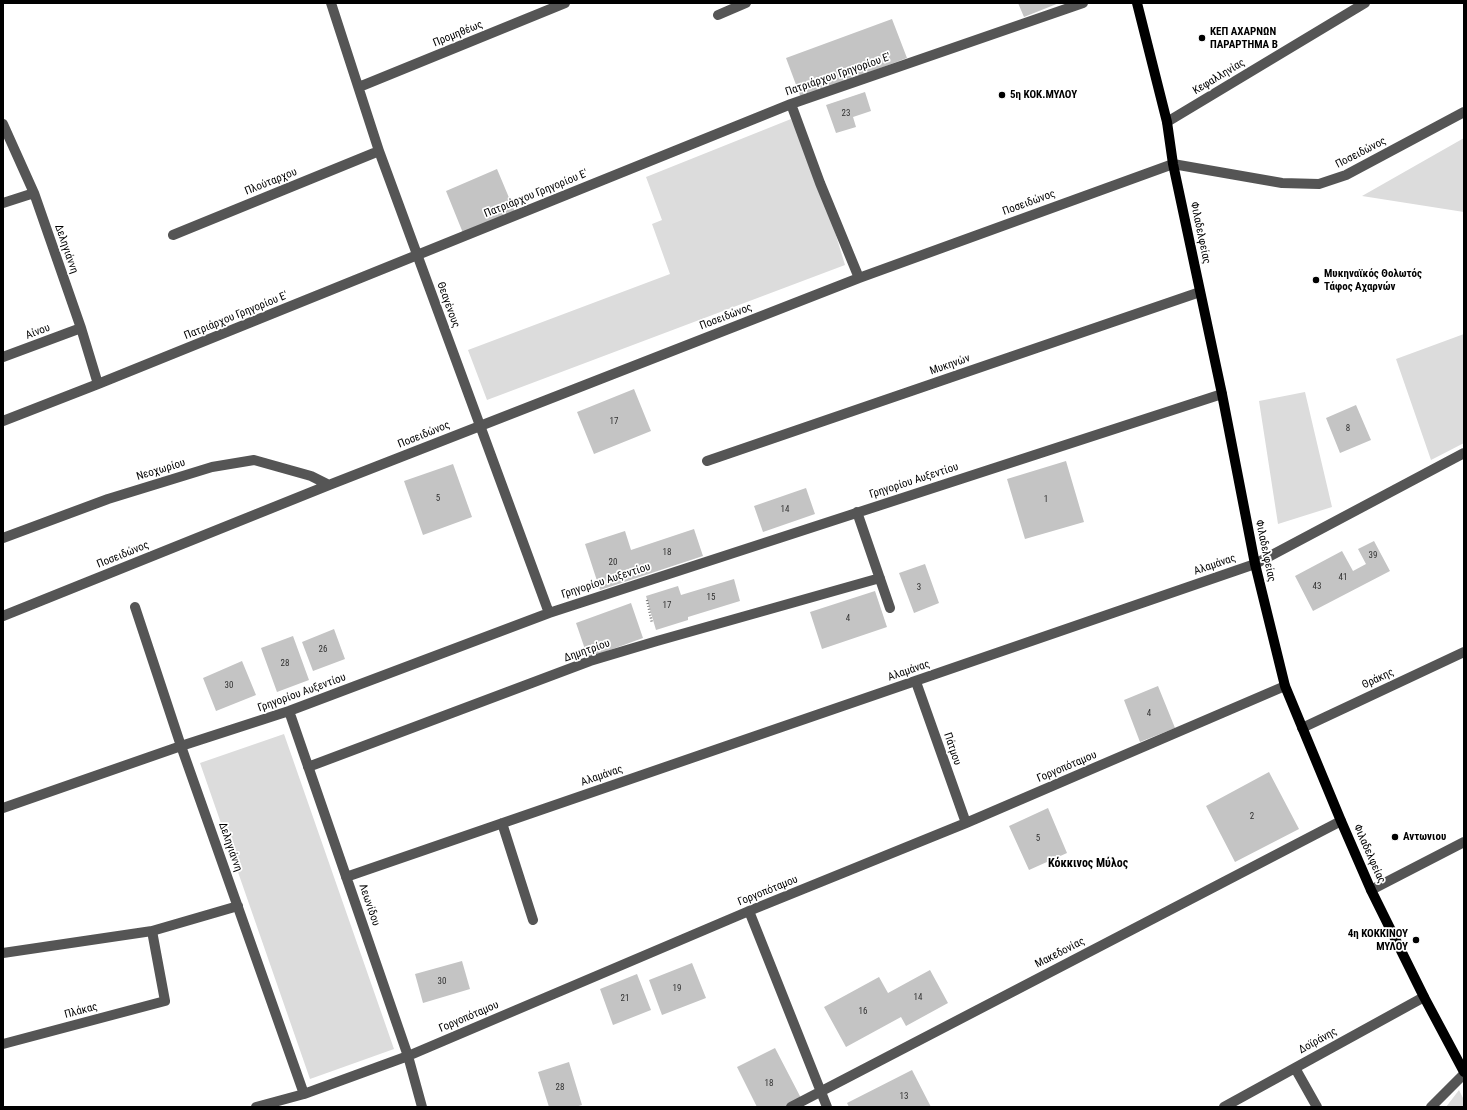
<!DOCTYPE html>
<html>
<head>
<meta charset="utf-8">
<style>
  body { margin:0 }
  #map { position:relative; width:1467px; height:1110px; overflow:hidden; background:#fff; font-family:"Roboto Condensed",sans-serif }
  canvas { display:block }
  .frame { position:absolute; inset:0; border:4px solid #000; pointer-events:none }
</style>
</head>
<body>
<div id="map">
<canvas width="1467" height="1110"></canvas>
<div class="frame"></div>
</div>
<script>
const c = document.querySelector('canvas').getContext('2d');
c.lineJoin = 'round';
function fill(path, color) { c.fillStyle = color; c.fill(path, 'evenodd'); }
function stroke(path, color, width, dash) { c.strokeStyle = color; c.lineWidth = width; c.lineCap = dash ? 'butt' : 'round'; c.setLineDash(dash || []); c.stroke(path); }
function drawText(font, color, halo, rows, align = 'center') {
  c.font = font + ' "Roboto Condensed",sans-serif'; c.lineWidth = 3.5; c.setLineDash([]); c.textBaseline = 'middle'; c.strokeStyle = halo; c.fillStyle = color; for (const [text, x, y, turn = 0] of rows) {
    c.save(); c.translate(x, y); c.rotate((+turn || 0) * Math.PI / 180); c.textAlign = isNaN(turn) ? turn : align; if (halo) c.strokeText(text, 0, 0); c.fillText(text, 0, 0); c.restore();
  }
}
fill(new Path2D(`
  M791,119L820,183L845,265L487,400L468,350L670,274L652,224L662,220L646,177Z
  M1464,138V212L1362,196Z
  M1464,334V443L1431,460L1396,359Z
  M1305,392L1332,507L1278,524L1259,401Z
  M284,734L394,1049L310,1079L200,763Z
  M1459,1090L1464,1100V1107H1446Z`), '#dcdcdc');
fill(new Path2D(`
  M1018,3H1059L1024,17Z
  M892,19L907,58L801,98L786,58Z
  M865,92L871,111L853,117L856,127L836,133L826,105Z
  M497,169L515,212L463,233L446,191Z
  M634,389L651,431L594,454L577,412Z
  M1356,405L1371,440L1340,453L1326,418Z
  M1066,461L1084,522L1025,539L1007,479Z
  M453,464L472,517L423,535L404,481Z
  M806,488L815,514L763,532L754,506Z
  M694,529L703,556L600,590L585,544L625,531L631,550Z
  M1374,541L1390,571L1313,611L1295,576L1342,551L1353,571L1366,564L1358,549Z
  M925,564L939,603L914,613L899,573Z
  M734,579L740,601L688,617V620L656,630L646,596L678,586L681,595Z
  M875,591L887,627L822,649L810,612Z
  M631,603L643,638L588,658L576,623Z
  M334,629L345,659L313,671L302,642Z
  M293,636L309,680L277,692L261,648Z
  M242,661L256,695L216,711L203,678Z
  M1158,686L1175,728L1140,742L1124,700Z
  M1269,772L1299,829L1235,862L1206,806Z
  M1048,808L1067,853L1029,870L1009,826Z
  M462,961L470,989L423,1003L415,974Z
  M692,963L706,998L662,1015L649,980Z
  M930,970L948,1003L906,1026L901,1017L846,1047L824,1007L879,977L888,993Z
  M637,974L651,1010L613,1025L600,989Z
  M775,1048L802,1100L788,1107H757L737,1067Z
  M569,1062L582,1105L575,1107H549L538,1072Z
  M912,1070L931,1107H849L847,1103Z`), '#c4c4c4');
stroke(new Path2D(`
  M647,600L652,623`), '#777', 2.5, [1, 2]);
stroke(new Path2D(`
  M331,3L379,151L549,613
  M718,15L746,3
  M359,87L565,3
  M791,104L820,183L859,278
  M1167,122L1365,3
  M3,124L34,193L81,328L98,384
  M3,203L34,193
  M173,235L379,151
  M3,357L81,328
  M3,421L98,384L791,104L1083,3
  M707,461L1200,292
  M857,512L890,608
  M3,538L108,499L212,467L254,460L311,476L329,485
  M135,607L181,746L304,1094
  M3,616L329,485L859,278L1173,164L1282,183L1319,184L1346,175L1464,112
  M916,682L966,823
  M289,711L408,1056L422,1107
  M1302,728L1464,652
  M308,767L590,661L657,641L880,578
  M3,808L181,746L289,711L549,613L1222,394
  M502,823L533,920
  M346,877L1255,564L1464,453
  M1371,890L1464,842
  M749,911L827,1107
  M3,953L152,931L238,906
  M3,1044L165,1001L152,931
  M1295,1068L1317,1107
  M256,1107L304,1094L408,1056L749,911L966,823L1285,686
  M791,1107L1341,821
  M1224,1107L1424,997
  M1431,1107L1464,1074`), '#555', 10);
stroke(new Path2D(`
  M1137,3L1167,122L1173,164L1222,394L1255,564L1285,686L1341,821L1371,890L1424,997L1464,1072`), '#000', 10);
for (const [x, y, r, color] of [
  [1202,38,4,"#000"],
  [1002,95,4,"#000"],
  [1316,280,4,"#000"],
  [1395,837,4,"#000"],
  [1416,940,4,"#000"]
]) { const dot = new Path2D(); dot.arc(x, y, r, 0, 2 * Math.PI); c.fillStyle = color; c.fill(dot); stroke(dot, '#fff', 1.5); }
drawText('9px', '#313131', null, [
  ["23",846,114],
  ["17",614,422],
  ["8",1348,429],
  ["5",438,499],
  ["1",1046,500],
  ["14",785,510],
  ["18",667,553],
  ["39",1373,556],
  ["20",613,563],
  ["41",1343,578],
  ["43",1317,587],
  ["3",919,588],
  ["15",711,598],
  ["17",667,606],
  ["4",848,619],
  ["26",323,650],
  ["28",285,664],
  ["30",229,686],
  ["4",1149,714],
  ["2",1252,817],
  ["5",1038,839],
  ["30",442,982],
  ["19",677,989],
  ["14",918,998],
  ["21",625,999],
  ["16",863,1012],
  ["18",769,1084],
  ["28",560,1088],
  ["13",904,1097]
]);
drawText('bold 11px', '#000', '#fff', [
  ["ΚΕΠ ΑΧΑΡΝΩΝ",1210,32],
  ["ΠΑΡΑΡΤΗΜΑ Β",1210,45],
  ["5η ΚΟΚ.ΜΥΛΟΥ",1010,95],
  ["Μυκηναϊκός Θολωτός",1324,274],
  ["Τάφος Αχαρνών",1324,287],
  ["Αντωνιου",1403,837],
  ["4η ΚΟΚΚΙΝΟΥ",1408,934,"right"],
  ["ΜΥΛΟΥ",1408,947,"right"]
], 'left');
drawText('11px', '#000', '#fff', [
  ["Προμηθέως",458,34,-22],
  ["Πατριάρχου Γρηγορίου E'",838,75,-19],
  ["Κεφαλληνίας",1219,77,-31],
  ["Ποσειδώνος",1361,153,-27],
  ["Πλούταρχου",271,182,-22],
  ["Πατριάρχου Γρηγορίου E'",536,194,-22],
  ["Ποσειδώνος",1029,203,-20],
  ["Φιλαδελφείας",1200,233,78],
  ["Δεληγιάννη",66,249,71],
  ["Θεαγένους",448,305,70],
  ["Πατριάρχου Γρηγορίου E'",236,316,-22],
  ["Ποσειδώνος",726,317,-21],
  ["Αίνου",38,332,-21],
  ["Μυκηνών",950,365,-19],
  ["Ποσειδώνος",424,435,-22],
  ["Νεοχωρίου",161,470,-17],
  ["Γρηγορίου Αυξεντίου",914,481,-18],
  ["Φιλαδελφείας",1265,551,78],
  ["Ποσειδώνος",123,555,-22],
  ["Αλαμάνας",1215,565,-19],
  ["Γρηγορίου Αυξεντίου",606,581,-18],
  ["Δημητρίου",587,651,-19],
  ["Αλαμάνας",909,671,-19],
  ["Θράκης",1378,679,-25],
  ["Γρηγορίου Αυξεντίου",302,693,-20],
  ["Πάτμου",952,749,71],
  ["Γοργοπόταμου",1067,767,-23],
  ["Αλαμάνας",602,776,-19],
  ["Δεληγιάννη",230,847,71],
  ["Φιλαδελφείας",1369,854,66],
  ["Γοργοπόταμου",768,891,-22],
  ["Λεωνίδου",369,905,71],
  ["Μακεδονίας",1060,953,-27],
  ["Πλάκας",81,1011,-15],
  ["Γοργοπόταμου",469,1017,-23],
  ["Δοϊράνης",1318,1041,-29]
]);
drawText('bold 12px', '#000', '#fff', [
  ["Κόκκινος Μύλος",1088,864]
]);
</script>
</body>
</html>
